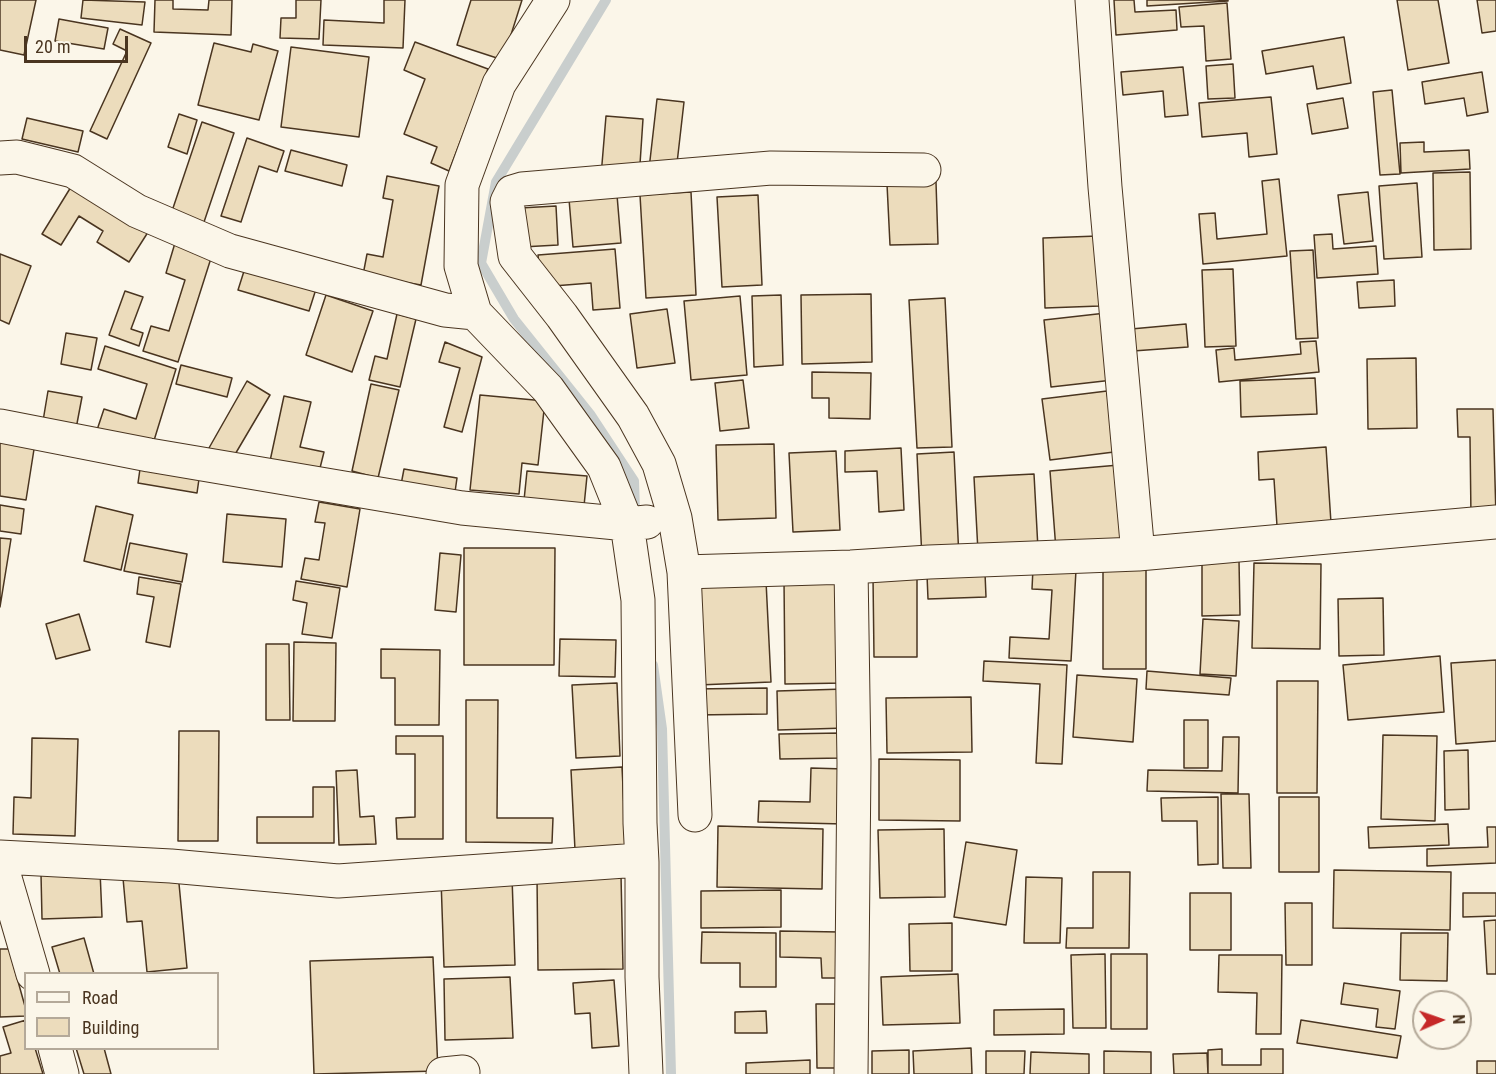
<!DOCTYPE html>
<html>
<head>
<meta charset="utf-8">
<style>
  body { margin:0 }
  #map { position:relative; width:1496px; height:1074px; overflow:hidden; background:#fbf6e9; font-family:"Roboto Condensed",sans-serif }
  canvas { display:block }
  .legend { position:absolute; left:24px; top:972px; width:195px; height:78px; box-sizing:border-box; background:#fbf6e9; border:2px solid #b4a999; margin:0; padding:8px 10px; list-style:none; font-size:18px; color:#4a3520 }
  .legend li { display:flex; align-items:center; gap:12px; height:30px }
  .legend b { width:30px; border:2px solid #b4a999 }
  .north { position:absolute; left:1412px; top:990px; width:60px; height:60px; box-sizing:border-box; background:#fbf6e9; border:2px solid #b4a999; border-radius:50%; rotate:88deg; font-size:16px; font-weight:700; line-height:24px; text-align:center; color:#4a3520 }
  .north::after { content:''; display:block; margin:auto; width:21px; height:27px; background:#c62828; clip-path:polygon(50% 0,100% 100%,50% 72%,0 100%) }
  .scale { position:absolute; left:24px; top:36px; width:104px; height:27px; box-sizing:border-box; border:3px solid #4a3520; border-top:0; padding-left:8px; font-size:18px; line-height:21px; white-space:nowrap; color:#4a3520; -webkit-text-stroke:4px #fbf6e9; paint-order:stroke }
</style>
</head>
<body>
<div id="map">
<canvas width="1496" height="1074"></canvas>
<ul class="legend">
<li><b style="height:8px;background:#fbf6e9"></b>Road</li>
<li><b style="height:16px;background:#ecdcbc"></b>Building</li>
</ul>
<div class="north">N</div>
<div class="scale">20 m</div>
</div>
<script>
const c = document.querySelector('canvas').getContext('2d');
c.lineJoin = 'round';
function stroke(path, color, width, dash) { c.strokeStyle = color; c.lineWidth = width; c.lineCap = dash ? 'butt' : 'round'; c.setLineDash(dash || []); c.stroke(path); }
function fill(path, color) { c.fillStyle = color; c.fill(path, 'evenodd'); }
stroke(new Path2D(`
  M606,0L496,182L481,263L514,319L590,414L634,481L635,513
  M653,665L662,729L671,1074`), '#c9cecd', 10);
const building = new Path2D(`
  M0,0H36L24,55L0,50Z
  M83,0L145,2L142,25L81,18Z
  M155,0H173V9L208,10L209,0H232L231,35L154,32Z
  M296,0H321L319,39L280,38L281,18H296Z
  M384,0H405L403,48L323,45L324,20L384,23Z
  M471,0H522L503,60L457,45Z
  M1114,0H1134L1135,12L1176,10L1177,30L1116,35Z
  M1147,0H1228V1L1147,6Z
  M1397,0H1438L1449,63L1408,70Z
  M1477,0H1496V31L1482,33Z
  M1227,3L1231,59L1206,61L1204,26L1181,27L1179,7Z
  M59,19L108,28L104,49L55,41Z
  M120,29L151,43L107,139L90,131L127,51L113,44Z
  M1344,37L1351,83L1317,89L1313,66L1266,74L1262,51Z
  M415,42L488,69L449,171L431,163L437,147L404,134L425,79L404,70Z
  M214,43L251,52L253,44L278,51L259,120L198,105Z
  M291,47L369,57L359,137L281,127Z
  M1233,64L1235,98L1208,99L1206,66Z
  M1183,67L1188,115L1165,117L1163,91L1123,95L1121,72Z
  M1482,72L1488,112L1467,116L1464,98L1425,104L1422,82Z
  M1392,90L1400,174L1380,175L1373,92Z
  M1271,97L1277,154L1249,157L1247,133L1202,137L1199,103Z
  M1343,98L1348,128L1312,134L1307,104Z
  M657,99L684,102L676,172L649,169Z
  M179,114L197,120L187,154L168,147Z
  M606,116L643,119L639,179L601,176Z
  M27,118L83,131L78,152L22,139Z
  M202,122L234,133L203,225L171,214Z
  M247,138L284,151L277,172L259,166L241,222L221,216Z
  M1424,142V152L1469,150L1470,169L1401,173L1400,143Z
  M291,150L347,165L342,186L285,171Z
  M1470,172L1471,249L1434,250L1433,173Z
  M387,176L439,186L421,285L363,275L367,254L383,257L393,200L383,198Z
  M1279,179L1287,256L1203,264L1199,214L1215,213L1217,239L1267,234L1262,181Z
  M74,182L150,229L129,262L97,242L103,231L79,216L61,245L42,234Z
  M936,182L938,244L890,245L887,184Z
  M1417,183L1422,257L1384,259L1379,186Z
  M691,192L696,295L646,298L640,195Z
  M1368,192L1373,241L1344,244L1338,195Z
  M617,195L621,243L573,247L569,199Z
  M758,195L762,285L722,287L717,197Z
  M556,206L558,245L522,247L520,208Z
  M1332,234L1333,249L1376,246L1378,274L1317,278L1314,235Z
  M1098,236L1100,306L1045,308L1043,238Z
  M175,243L212,255L178,362L143,351L151,326L169,331L185,280L166,273Z
  M615,249L620,308L593,310L591,283L541,287L538,255Z
  M1313,250L1318,338L1296,339L1290,251Z
  M0,254L31,266L9,324L0,320Z
  M245,268L316,289L309,311L238,290Z
  M1233,269L1236,346L1205,347L1202,270Z
  M1394,280L1395,306L1359,308L1357,282Z
  M125,291L143,297L131,329L143,333L139,346L109,335Z
  M871,294L872,362L802,364L801,295Z
  M326,295L373,311L352,372L306,355Z
  M781,295L783,365L754,367L752,296Z
  M740,296L747,375L691,380L684,301Z
  M945,298L952,447L917,448L909,300Z
  M667,309L675,363L637,368L630,314Z
  M1106,313L1113,380L1051,387L1044,320Z
  M397,314L416,319L400,387L369,380L375,356L387,359Z
  M1186,324L1188,347L1133,351L1131,329Z
  M66,333L97,338L91,370L61,364Z
  M1316,341L1319,372L1219,382L1216,350L1234,348L1235,360L1301,354L1300,342Z
  M445,342L482,357L462,432L444,427L460,368L439,362Z
  M105,346L176,369L152,447L97,430L104,409L136,419L147,384L98,369Z
  M1416,358L1417,428L1368,429L1367,359Z
  M181,365L232,378L227,397L176,384Z
  M812,372L871,373L870,419L829,418V398H812Z
  M1315,378L1317,414L1241,417L1240,381Z
  M743,380L749,428L720,431L715,383Z
  M247,381L270,395L227,468L205,455Z
  M371,384L399,390L378,478L352,471Z
  M48,391L82,397L75,434L42,427Z
  M1107,391L1114,452L1050,460L1042,399Z
  M480,395L545,401L538,465L522,463L519,494L470,490Z
  M284,396L311,402L300,447L324,452L319,472L270,461Z
  M1457,409H1493L1496,517L1471,518L1470,437H1458Z
  M0,438L35,443L26,500L0,496Z
  M774,444L776,518L718,520L716,445Z
  M1326,447L1331,523L1277,526L1274,479L1259,480L1258,452Z
  M901,448L904,510L879,512L877,471L845,472V451Z
  M836,451L840,530L793,532L789,453Z
  M954,452L959,558L922,559L917,454Z
  M141,462L200,472L197,493L138,483Z
  M1119,465L1125,545L1056,550L1050,471Z
  M404,469L457,478L454,499L400,490Z
  M527,471L587,476L583,516L523,510Z
  M1034,474L1038,549L978,552L974,477Z
  M319,502L360,509L347,587L301,579L305,558L319,560L325,523L315,522Z
  M0,505L24,509L21,534L0,531Z
  M96,506L133,515L121,570L84,561Z
  M227,514L286,519L282,567L223,562Z
  M0,538L11,539L0,607Z
  M130,543L187,554L182,582L124,571Z
  M464,548H555L554,665H464Z
  M440,553L461,555L456,612L435,610Z
  M1202,560H1239L1240,615L1202,616Z
  M1103,563H1146V669H1103Z
  M1254,563L1321,564L1320,649L1252,648Z
  M1033,568L1076,570L1071,661L1009,658L1010,637L1049,639L1052,590L1032,589Z
  M985,573L986,597L928,599L927,575Z
  M139,577L181,584L170,647L146,642L154,597L137,594Z
  M873,577H917V657H874Z
  M843,579L845,683L785,684L784,580Z
  M296,581L340,588L332,638L302,634L307,603L293,600Z
  M766,581L771,682L698,685L694,584Z
  M1383,598L1384,655L1339,656L1338,599Z
  M79,614L90,650L56,659L46,624Z
  M1203,619L1239,621L1236,676L1200,674Z
  M560,639L616,640L615,677L559,676Z
  M294,642L336,643L335,721H293Z
  M266,644H289L290,720H266Z
  M381,649L440,650L439,725H395V678H381Z
  M1440,656L1444,712L1348,720L1343,665Z
  M1496,660V741L1456,744L1451,663Z
  M984,661L1067,665L1062,764L1036,763L1040,684L983,681Z
  M1147,671L1231,678L1229,695L1146,689Z
  M1077,675L1137,679L1133,742L1073,737Z
  M1277,681H1318L1317,793H1277Z
  M617,683L620,756L576,758L572,685Z
  M767,688V714L695,715L694,689Z
  M845,689L846,728L778,730L777,691Z
  M971,697L972,752L887,753L886,698Z
  M466,700H498L497,818H553L552,843L466,842Z
  M1184,720H1208V768H1184Z
  M179,731H219L218,841H178Z
  M842,733L843,758L780,759L779,734Z
  M1383,735L1437,736L1435,821L1381,819Z
  M396,736H443V839H397L396,818L415,817V754H396Z
  M1223,737H1239L1238,793L1147,791L1148,770L1222,771Z
  M32,738L78,739L75,836L13,834L14,797L31,798Z
  M1468,750L1469,809L1445,810L1444,751Z
  M879,759L960,760V821L879,820Z
  M622,767L626,847L575,850L571,770Z
  M811,768L845,769L844,824L758,822L759,801L810,802Z
  M357,770L360,817L374,816L376,844L339,845L336,771Z
  M313,787H334V843H257V817H313Z
  M1221,794H1249L1251,868H1223Z
  M1218,797V864L1198,865L1197,821H1162L1161,798Z
  M1279,797H1319V872H1279Z
  M1448,824L1449,845L1369,848L1368,827Z
  M718,826L823,829L822,889L717,887Z
  M1487,827H1496V863L1427,866V849L1488,847Z
  M944,829L945,897L880,898L878,830Z
  M966,842L1017,850L1006,925L954,917Z
  M1334,870L1451,872L1450,930L1333,928Z
  M100,871L102,917L42,919L41,874Z
  M1093,872H1130L1129,948H1066L1067,928H1093Z
  M178,873L187,968L147,972L142,921L127,922L123,878Z
  M621,875L623,969L538,970L537,876Z
  M512,877L515,965L444,967L441,879Z
  M1026,877L1062,878L1060,943H1024Z
  M781,890V927L701,928V891Z
  M1190,893H1231V950H1190Z
  M1463,893H1496V916L1463,917Z
  M1285,903H1312V965H1286Z
  M1496,920V974H1487L1484,921Z
  M952,923V971H910L909,924Z
  M780,931L840,932L839,978H822L821,958L780,957Z
  M702,932L776,933V987H740V963H701Z
  M1401,933H1448L1447,981L1400,980Z
  M84,938L94,974H60L52,947Z
  M0,949H9L26,1010V1016L0,1017Z
  M1105,954L1106,1028H1073L1071,955Z
  M1111,954H1147V1029H1111Z
  M1219,955H1282L1281,1034H1256L1257,993L1218,992Z
  M433,957L438,1071L314,1074L310,961Z
  M958,974L960,1023L883,1025L881,977Z
  M510,977L513,1038L445,1040L444,979Z
  M614,980L619,1046L592,1048L590,1013L575,1014L573,983Z
  M1344,983L1400,991L1395,1029L1376,1027L1378,1009L1341,1004Z
  M816,1004H841L843,1068H817Z
  M1064,1009V1034L994,1035V1010Z
  M766,1011L767,1033H735V1012Z
  M26,1020V1048H35L43,1074H0V1056L11,1053L3,1027Z
  M1301,1020L1401,1036L1397,1058L1297,1043Z
  M76,1048H104L111,1074H84Z
  M971,1048L972,1074H914L913,1051Z
  M1222,1049V1065H1261V1049H1283V1074H1208V1050Z
  M909,1050V1074H872V1051Z
  M986,1051H1025L1024,1074H986Z
  M1104,1051L1151,1052V1074H1104Z
  M1031,1052L1089,1054V1074H1030Z
  M1207,1053L1208,1074H1174L1173,1054Z
  M810,1060V1074H746V1063Z
  M1477,1061H1496V1074H1477Z`);
fill(building, '#ecdcbc');
stroke(building, '#4a3520', 1.5);
const minor = new Path2D(`
  M553,0L499,84L462,185L461,266L475,313L548,389L604,467L627,524L638,600L640,823L642,862V977L646,1074
  M1092,0L1105,187L1138,554
  M0,158L17,157L73,171L137,211L230,251L445,310L475,313
  M0,426L149,455L462,508L627,524L647,522
  M684,572L851,567L929,562L1138,554L1496,522
  M695,815L684,572L675,518L659,464L633,416L562,316L515,256L507,202L512,192L522,189L771,168L924,170
  M0,857L171,866L338,881L625,861L642,862
  M0,861L33,974
  M55,1048L62,1074
  M443,1074L463,1072
  M851,1074L854,763L851,567`);
stroke(minor, '#4a3520', 35);
stroke(minor, '#fbf6e9', 33);
</script>
</body>
</html>
